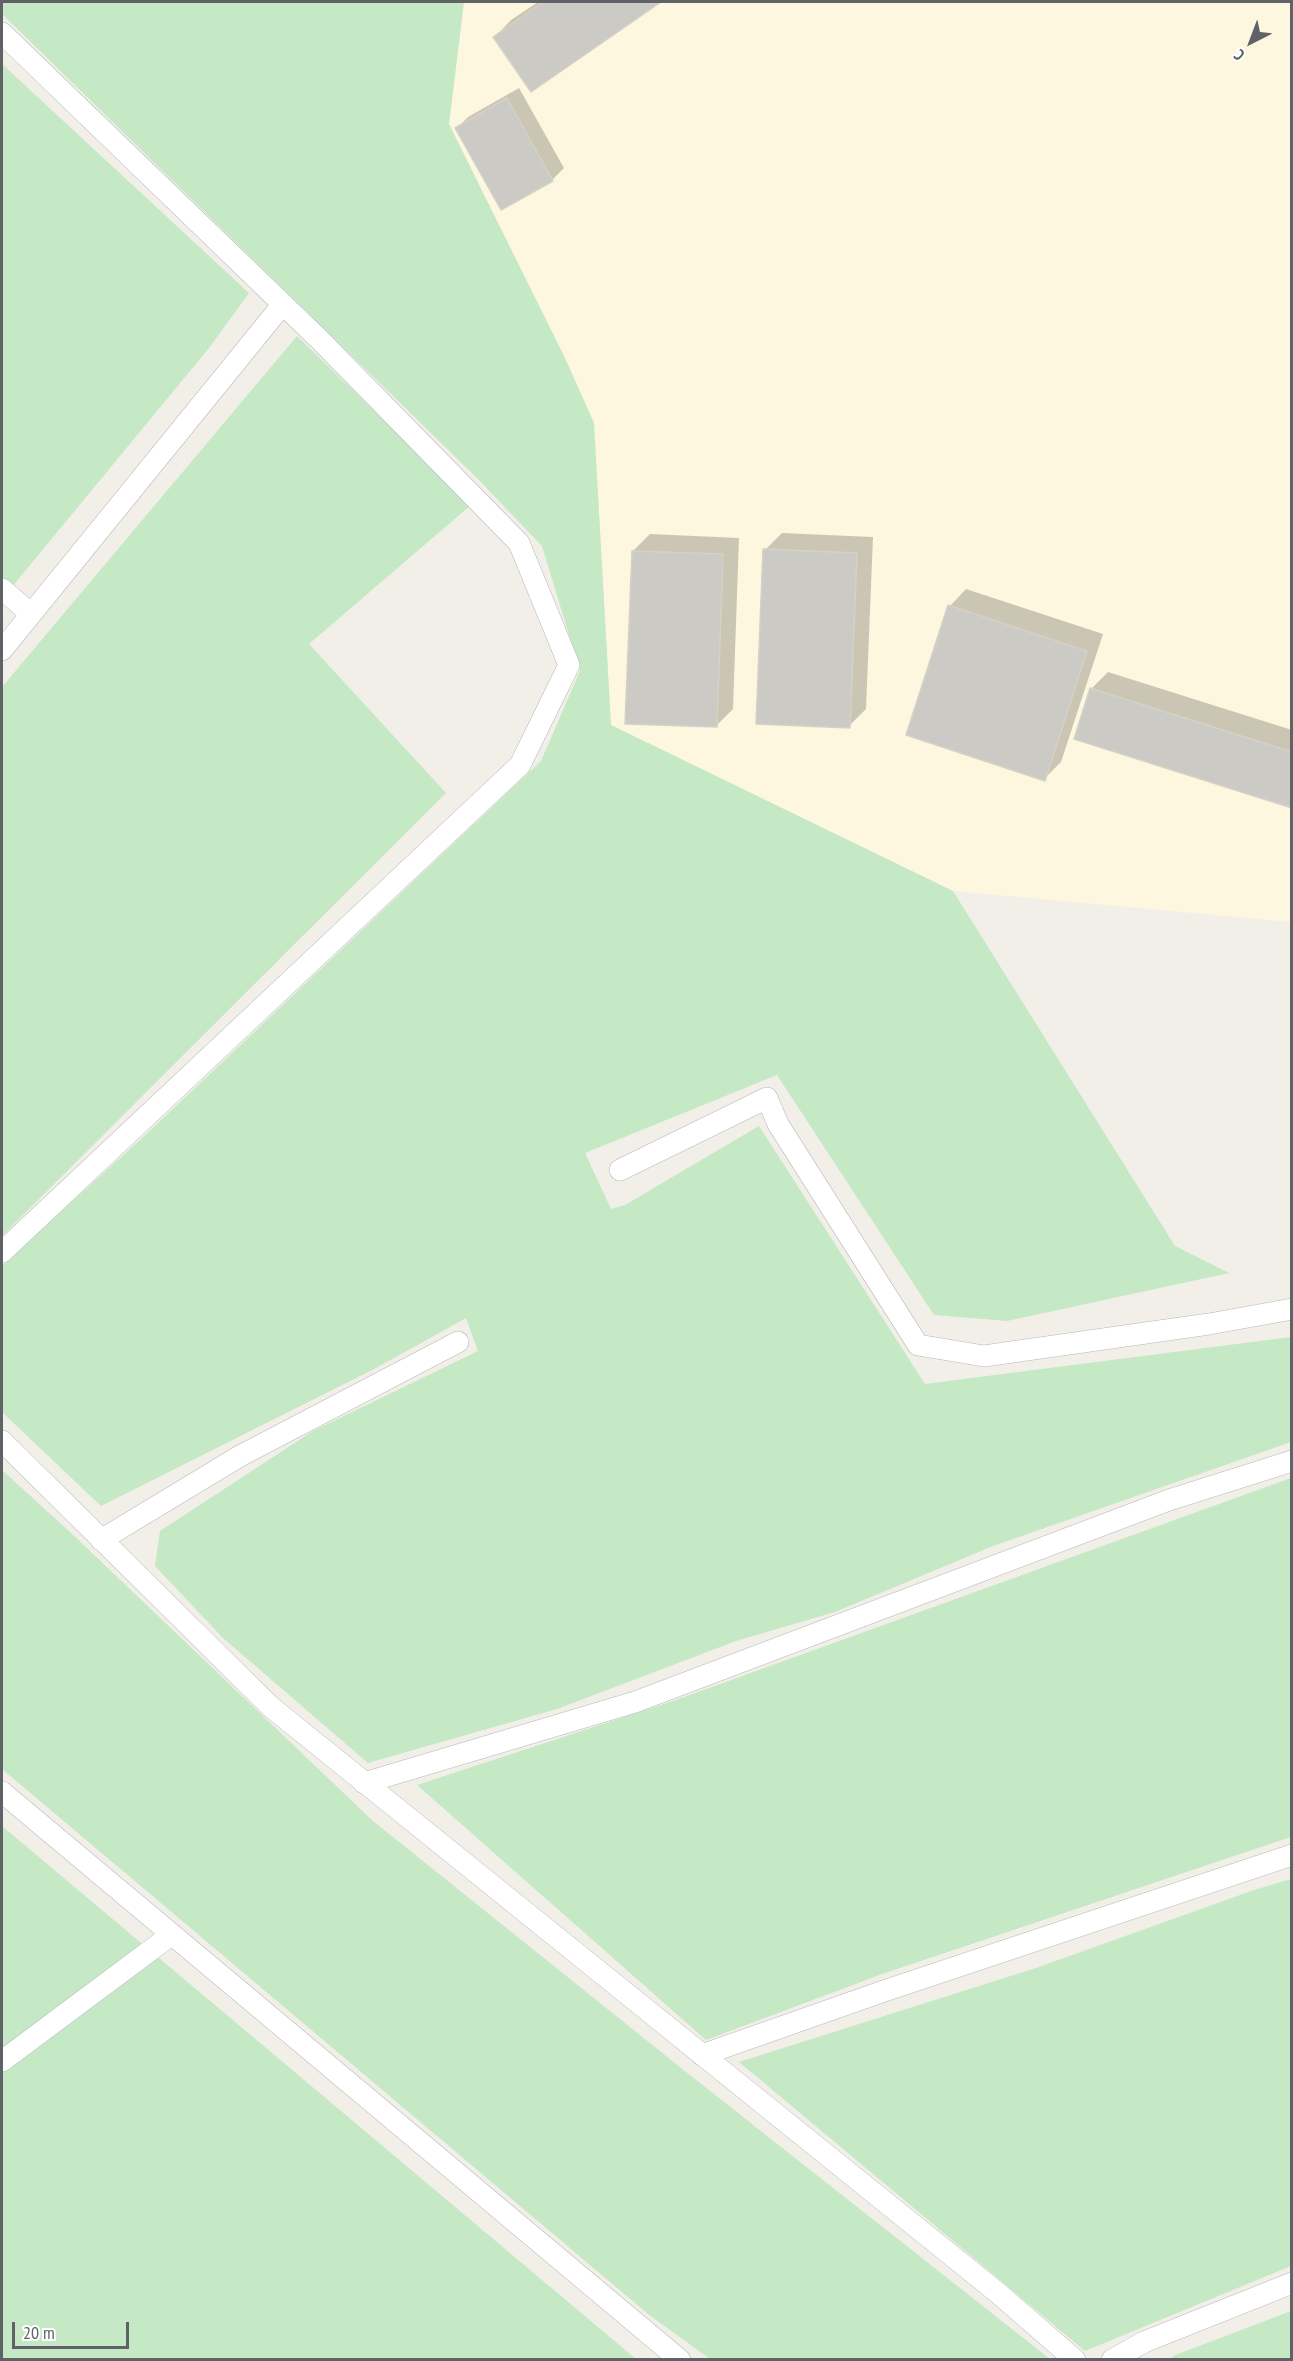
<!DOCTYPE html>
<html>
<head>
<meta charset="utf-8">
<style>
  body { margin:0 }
  #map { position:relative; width:1293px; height:2361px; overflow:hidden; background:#f1efe8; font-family:"PT Sans Narrow",sans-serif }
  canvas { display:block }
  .frame { position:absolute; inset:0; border:3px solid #5f6368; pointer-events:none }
  .north { position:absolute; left:1221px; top:12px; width:60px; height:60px; -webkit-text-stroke:4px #fff; paint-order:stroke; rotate:222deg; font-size:16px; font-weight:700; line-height:24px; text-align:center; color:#5f6368 }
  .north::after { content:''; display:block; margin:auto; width:21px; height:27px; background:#5f6368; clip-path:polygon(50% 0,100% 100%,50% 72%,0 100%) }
  .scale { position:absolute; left:12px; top:2322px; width:117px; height:27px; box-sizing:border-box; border:3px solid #5f6368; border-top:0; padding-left:8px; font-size:18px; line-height:21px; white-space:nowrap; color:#5f6368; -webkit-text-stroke:4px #fff; paint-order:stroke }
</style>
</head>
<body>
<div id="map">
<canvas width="1293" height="2361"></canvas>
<div class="frame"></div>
<div class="north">С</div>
<div class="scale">20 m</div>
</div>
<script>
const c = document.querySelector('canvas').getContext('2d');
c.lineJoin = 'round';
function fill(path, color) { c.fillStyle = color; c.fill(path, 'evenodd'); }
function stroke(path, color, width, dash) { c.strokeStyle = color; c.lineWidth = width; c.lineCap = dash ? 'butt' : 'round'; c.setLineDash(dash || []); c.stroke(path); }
fill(new Path2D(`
  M464,2H1291V922L953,891L611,725L594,423L565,358L449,124Z`), '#fef7e0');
fill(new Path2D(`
  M2,2H464L449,124L565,358L594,423L611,725L953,891L1175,1246L1229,1273L1007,1321L934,1315L777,1075L585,1153L611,1209L625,1205L759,1126L925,1384L1291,1337V1442L993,1546L835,1612L736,1641L557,1709L368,1763L223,1638L155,1566L160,1531L313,1431L478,1351L466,1318L376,1368L101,1506L2,1412V1265L140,1140L541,761L580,671L542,546L478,479L2,14Z
  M2,64L249,293L209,348L2,599Z
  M297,336L471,505L309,644L446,793L2,1236V687Z
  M2,1470L71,1533L373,1821L686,2072L1050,2359H710L648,2314L2,1769Z
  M1291,1478V1837L885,1973L706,2040L417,1785L673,1701Z
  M2,1826L636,2359H2Z
  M1291,1879V2266L1085,2351L739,2062L1036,1968L1254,1890Z
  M1291,2311V2359H1171L1173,2356Z`), '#c5e8c5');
fill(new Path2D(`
  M538,2H659L532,90L495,37L511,20Z
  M519,88L564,168L553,179L501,208L457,128L468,117Z
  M782,533L873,537L866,709L849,726L765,550Z
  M650,534L739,538L733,709L716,726L633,551Z
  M966,589L1103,634L1061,762L1044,779L950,606Z
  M1108,672L1292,730V806L1091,689Z`), '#0003');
const building = new Path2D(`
  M543,2H661L531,92L493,37Z
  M507,98L553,181L501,210L455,128Z
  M763,549L857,553L850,728L756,724Z
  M632,551L723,554L717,727L625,724Z
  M948,605L1087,651L1045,781L906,735Z
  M1090,688L1292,752V808L1074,739Z`);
fill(building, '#cccac5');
stroke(building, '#d6d1c6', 1.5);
const lane = new Path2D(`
  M2,33L320,340L519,543L569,665L520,765L2,1252
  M2,589L31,614
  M2,650L283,304
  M620,1170L767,1098L778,1124L918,1345L984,1356L1209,1324L1292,1309
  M2,1441L271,1707L998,2293L1075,2360
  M101,1540L240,1456L458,1342
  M364,1783L635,1702L1169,1500L1292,1461
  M2,1792L680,2360
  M702,2055L884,1991L1292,1855
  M2,2061L171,1935
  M1112,2360L1144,2342L1292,2283`);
stroke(lane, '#b5b8bc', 22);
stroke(lane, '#fff', 21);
</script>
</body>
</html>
